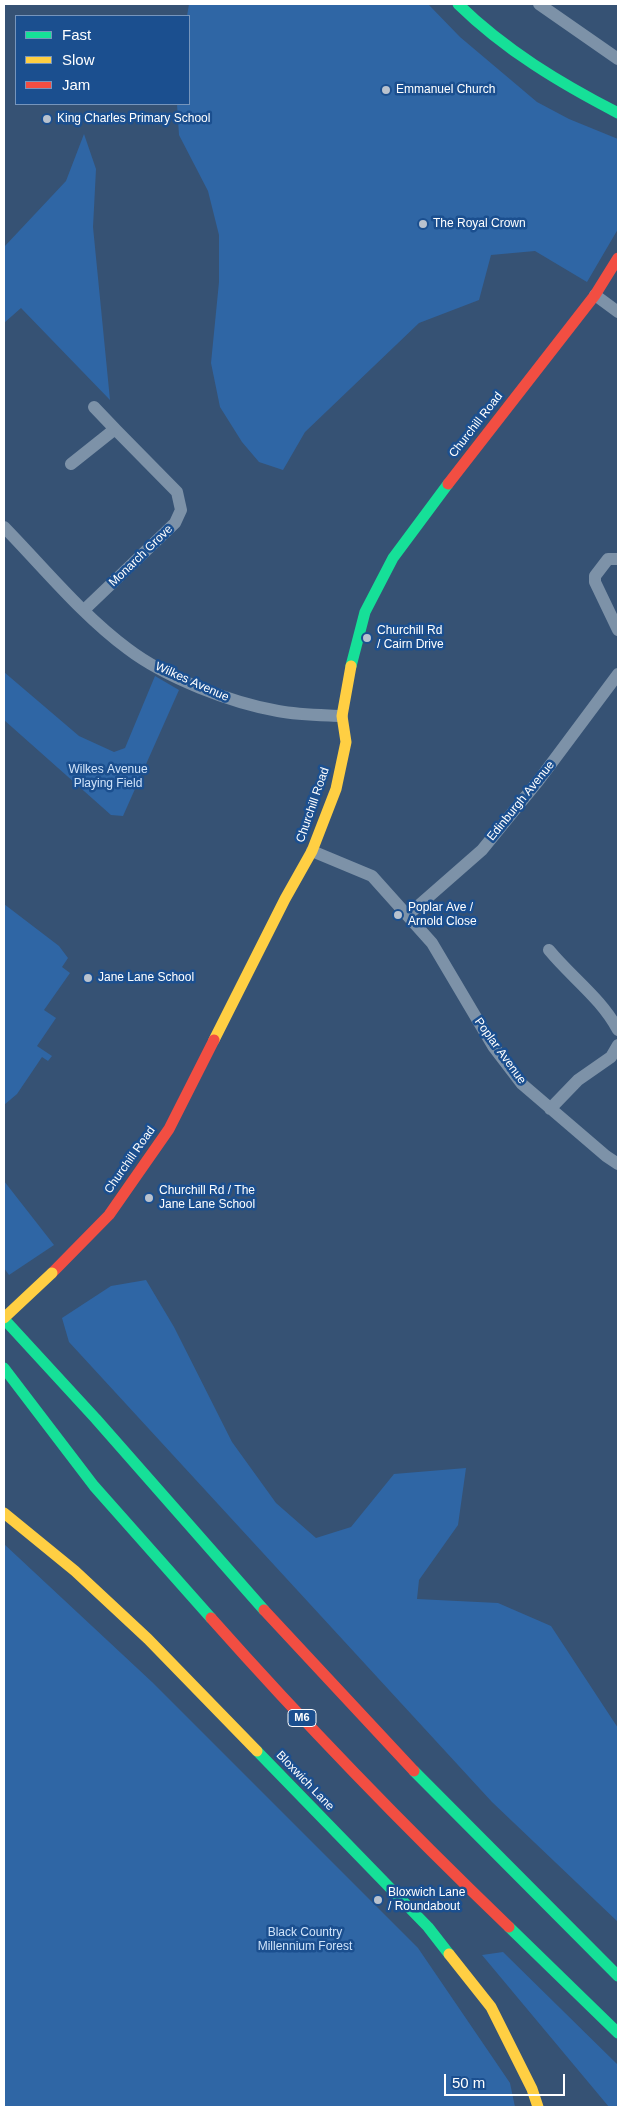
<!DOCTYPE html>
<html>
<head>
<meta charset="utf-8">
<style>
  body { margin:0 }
  #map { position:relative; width:622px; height:2111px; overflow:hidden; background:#365274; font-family:Helvetica,sans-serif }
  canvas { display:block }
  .frame { position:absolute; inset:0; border:5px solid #fff; pointer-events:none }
  .legend { position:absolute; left:15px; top:15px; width:175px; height:90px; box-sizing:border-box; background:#1b4f8f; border:1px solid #7695bc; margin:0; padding:6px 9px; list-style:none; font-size:15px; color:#fff }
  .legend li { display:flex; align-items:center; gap:10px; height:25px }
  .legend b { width:25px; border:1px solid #7695bc }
  .scale { position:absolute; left:444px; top:2074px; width:121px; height:22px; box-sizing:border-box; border:2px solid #fff; border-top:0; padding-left:6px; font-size:15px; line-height:18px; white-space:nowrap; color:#fff; -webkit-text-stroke:4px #1b4f8f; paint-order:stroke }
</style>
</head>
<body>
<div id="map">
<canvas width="622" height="2111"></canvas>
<div class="frame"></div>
<ul class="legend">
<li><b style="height:6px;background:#16e098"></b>Fast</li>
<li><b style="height:6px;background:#ffcf43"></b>Slow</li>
<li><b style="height:6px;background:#f24e42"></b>Jam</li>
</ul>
<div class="scale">50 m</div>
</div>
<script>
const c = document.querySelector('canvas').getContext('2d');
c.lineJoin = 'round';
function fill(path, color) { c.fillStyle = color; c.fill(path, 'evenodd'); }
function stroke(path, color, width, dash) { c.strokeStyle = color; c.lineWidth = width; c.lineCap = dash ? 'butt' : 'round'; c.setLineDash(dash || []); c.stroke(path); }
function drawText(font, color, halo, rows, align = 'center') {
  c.font = font + ' Helvetica,sans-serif'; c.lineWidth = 5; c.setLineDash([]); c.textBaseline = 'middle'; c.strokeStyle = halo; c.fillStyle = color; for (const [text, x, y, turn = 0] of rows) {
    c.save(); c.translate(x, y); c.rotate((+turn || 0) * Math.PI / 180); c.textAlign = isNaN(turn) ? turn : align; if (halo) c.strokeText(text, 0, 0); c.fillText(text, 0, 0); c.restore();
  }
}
fill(new Path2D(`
  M189,4H428L460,37L537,102L569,119L618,139V229L587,282L535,251L491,255L479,300L419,323L305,432L283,470L259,462L242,442L220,407L211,363L219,282V235L208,191L179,135L177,104H189L187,16Z
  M84,134L96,169L93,227L110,400L21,308L4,323V247L66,181Z
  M4,672L79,736L114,752L125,748L155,676L179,690L123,816L111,815L4,720Z
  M4,904L59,946L68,958L62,967L70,973L44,1010L56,1018L37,1046L52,1056L48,1061L42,1057L17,1094L4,1105Z
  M4,1181L54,1245L9,1275L4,1268Z
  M146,1280L174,1327L232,1442L276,1503L316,1538L351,1527L394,1474L466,1468L458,1525L419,1580L417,1599L498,1603L551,1626L618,1728V1922L492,1802L69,1342L62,1318L111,1286Z
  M4,1544L152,1682L418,1948L510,2083L515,2107H4Z
  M503,1952L618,2065V2107H609L482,1955Z`), '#2f66a5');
stroke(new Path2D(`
  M539,4L618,59
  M595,295L618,312
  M94,407L115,429
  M71,464L115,429L177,492L181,510L175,523L84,610
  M4,527C44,568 82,615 128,649C166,678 232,703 278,711C299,715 321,715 342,716
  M618,559H608L595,576V582L618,630
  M312,851L372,876L432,943L493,1046L522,1084L606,1156L618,1164
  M409,914L482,850L539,780L618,674
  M549,950C572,978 601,998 618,1030
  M550,1109L578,1080L611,1057L618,1045`), '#7d92a8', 12);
stroke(new Path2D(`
  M458,4C505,50 560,83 618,113
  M351,666L365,612L393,558L448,484
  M4,1319L96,1419L264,1610
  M4,1368L94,1486L211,1618
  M257,1751L428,1927L449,1954
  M414,1771L618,1976
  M509,1927L618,2033`), '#16e098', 11);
stroke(new Path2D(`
  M214,1040L285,899L312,851L336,789L346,742L342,716L351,666
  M4,1513L75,1571L148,1639L257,1751
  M449,1954L491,2007L532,2089L538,2107`), '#ffcf43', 11);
stroke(new Path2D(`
  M448,484L595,295L618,258
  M52,1273L109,1215L169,1129L214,1040
  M264,1610L414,1771
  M211,1618C306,1725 406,1828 509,1927`), '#f24e42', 11);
stroke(new Path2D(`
  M4,1318L52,1273`), '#ffcf43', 11);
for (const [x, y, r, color] of [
  [386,90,5,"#b9c2ce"],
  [47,119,5,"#b9c2ce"],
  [423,224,5,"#b9c2ce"],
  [367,638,5,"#b9c2ce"],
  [398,915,5,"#b9c2ce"],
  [88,978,5,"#b9c2ce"],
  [149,1198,5,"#b9c2ce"],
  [378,1900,5,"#b9c2ce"]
]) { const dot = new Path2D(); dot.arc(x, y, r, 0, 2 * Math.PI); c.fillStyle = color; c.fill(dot); stroke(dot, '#1b4f8f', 2); }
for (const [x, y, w] of [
  [302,1718,28]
]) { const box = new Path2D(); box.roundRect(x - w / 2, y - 8.5, w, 17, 4); c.fillStyle = '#1b4f8f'; c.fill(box); stroke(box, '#fff', 1); }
drawText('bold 11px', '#fff', null, [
  ["M6",302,1718]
]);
drawText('12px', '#fff', '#1b4f8f', [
  ["Emmanuel Church",396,90],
  ["King Charles Primary School",57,119],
  ["The Royal Crown",433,224],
  ["Churchill Rd",377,631],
  ["/ Cairn Drive",377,645],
  ["Poplar Ave /",408,908],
  ["Arnold Close",408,922],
  ["Jane Lane School",98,978],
  ["Churchill Rd / The",159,1191],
  ["Jane Lane School",159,1205],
  ["Bloxwich Lane",388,1893],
  ["/ Roundabout",388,1907]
], 'left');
drawText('12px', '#fff', '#1b4f8f', [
  ["Churchill Road",476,425,-52],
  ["Monarch Grove",141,556,-44],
  ["Wilkes Avenue",192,682,24],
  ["Edinburgh Avenue",521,801,-51],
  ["Churchill Road",313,805,-71],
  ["Poplar Avenue",500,1051,54],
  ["Churchill Road",130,1160,-55],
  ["Bloxwich Lane",305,1781,46]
]);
drawText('12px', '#cfe3fa', '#1b4f8f', [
  ["Wilkes Avenue",108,770],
  ["Playing Field",108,784],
  ["Black Country",305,1933],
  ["Millennium Forest",305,1947]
]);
</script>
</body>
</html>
